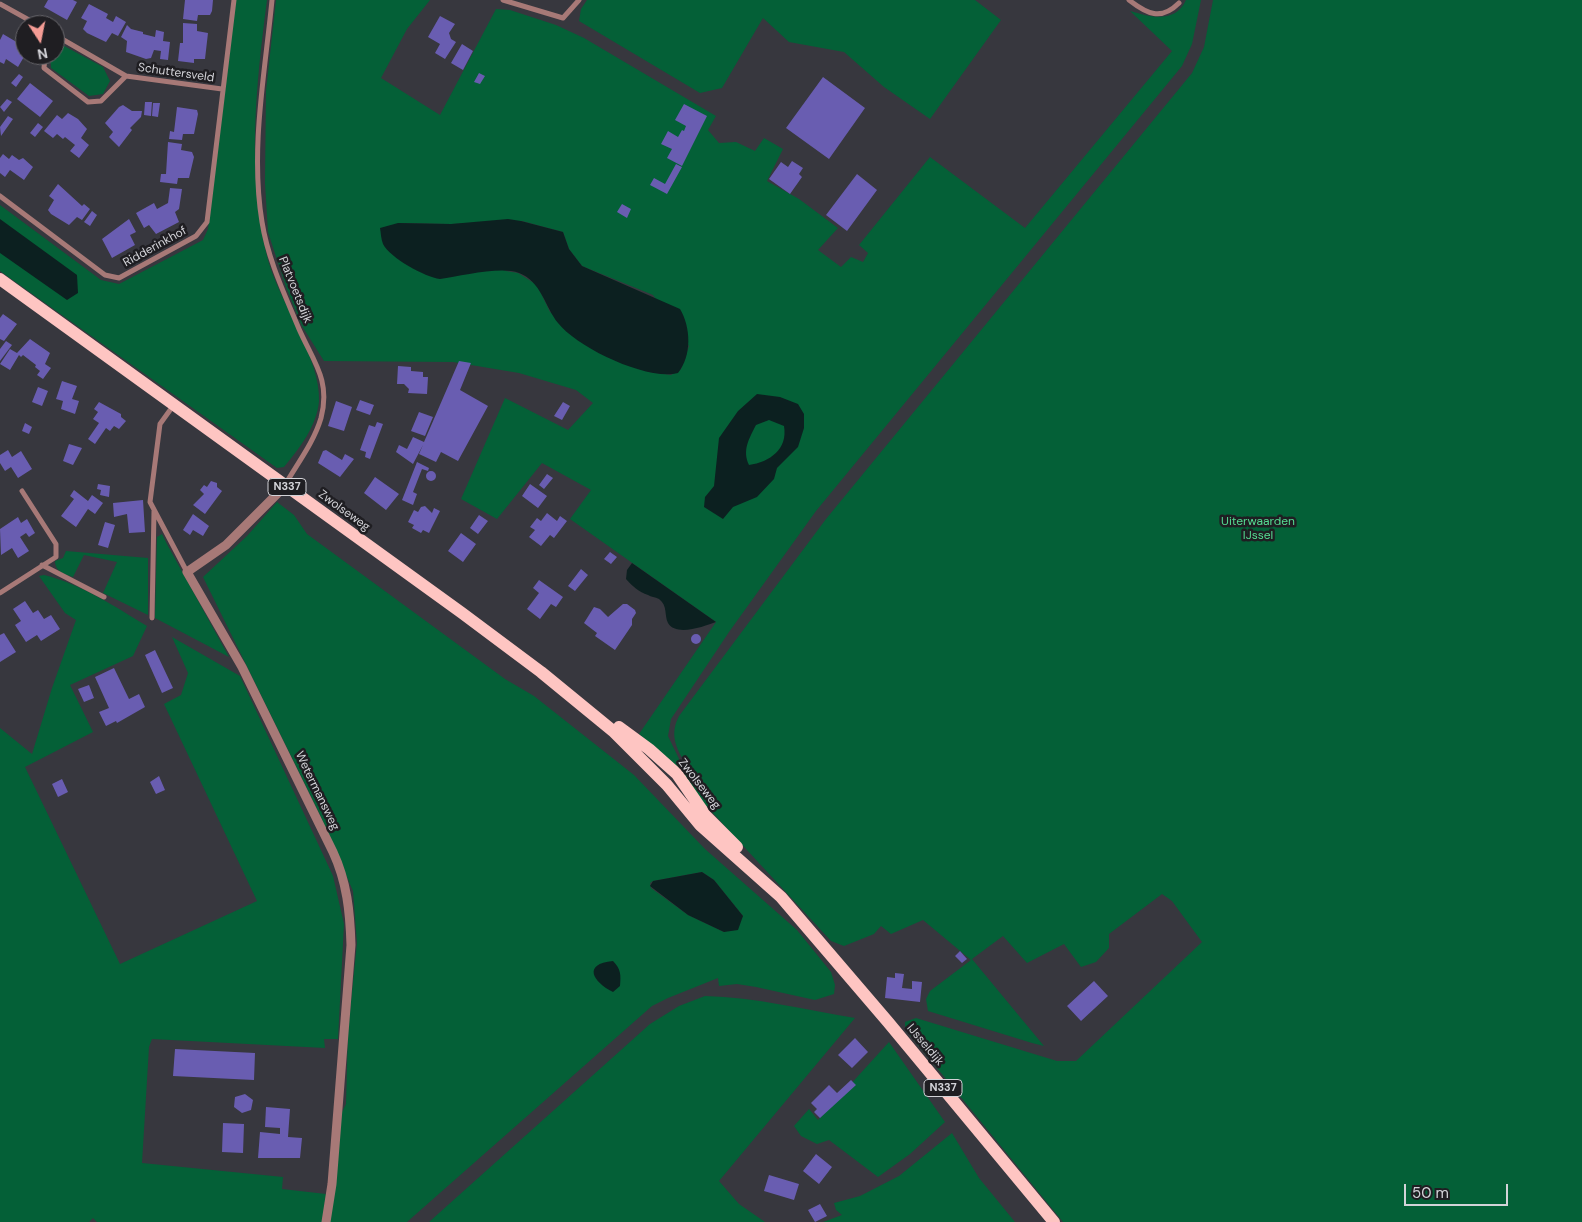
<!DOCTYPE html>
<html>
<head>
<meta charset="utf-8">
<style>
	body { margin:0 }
	#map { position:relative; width:1582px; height:1222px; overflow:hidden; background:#37373e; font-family:"DM Sans",sans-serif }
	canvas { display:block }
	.north { position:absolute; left:15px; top:15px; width:50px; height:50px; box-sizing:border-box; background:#1f1e22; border:1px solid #67666b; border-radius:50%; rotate:169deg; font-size:14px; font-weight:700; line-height:20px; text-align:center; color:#d3d3d8 }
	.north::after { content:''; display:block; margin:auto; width:18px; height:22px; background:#f59c95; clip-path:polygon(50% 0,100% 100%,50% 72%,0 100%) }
	.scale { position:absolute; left:1404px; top:1184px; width:104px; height:22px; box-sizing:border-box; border:2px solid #d3d3d8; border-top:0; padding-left:6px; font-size:15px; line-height:18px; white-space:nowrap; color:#d3d3d8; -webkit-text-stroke:4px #1f1e22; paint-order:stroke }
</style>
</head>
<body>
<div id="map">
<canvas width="1582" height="1222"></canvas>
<div class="north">N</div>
<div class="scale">50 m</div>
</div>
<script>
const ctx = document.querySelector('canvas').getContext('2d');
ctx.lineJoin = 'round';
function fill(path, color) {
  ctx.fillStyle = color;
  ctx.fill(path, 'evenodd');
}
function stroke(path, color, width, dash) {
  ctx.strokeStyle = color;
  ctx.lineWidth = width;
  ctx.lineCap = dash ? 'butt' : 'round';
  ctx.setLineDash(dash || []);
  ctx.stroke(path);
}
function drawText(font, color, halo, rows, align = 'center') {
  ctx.font = font + ' "DM Sans",sans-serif';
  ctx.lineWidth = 5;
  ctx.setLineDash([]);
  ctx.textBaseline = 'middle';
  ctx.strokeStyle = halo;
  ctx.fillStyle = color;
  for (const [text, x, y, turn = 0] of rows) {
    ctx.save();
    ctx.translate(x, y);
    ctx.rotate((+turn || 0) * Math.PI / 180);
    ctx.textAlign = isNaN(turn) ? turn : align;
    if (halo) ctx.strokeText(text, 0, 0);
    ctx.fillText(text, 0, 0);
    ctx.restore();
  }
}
fill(new Path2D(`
	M236 0H267C256 84 246 177 268 260 280 303 321 359 319 401 317 426 299 449 284 467L277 468 0 271V205L101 280 119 284 203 240 208 229Z
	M276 0H430L407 29 381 78 440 115 496 9 510 10 556 25 584 38 716 116 708 130 719 143 736 142 755 151 764 138 783 149 767 181 799 199 838 228 818 250 841 267 851 257 863 262 868 253 859 245 930 157 1025 228 1172 51 1130 11C1150 17 1175 24 1186 0H1201L1192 44 1182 66 816 511 729 632 671 719 668 736 681 763 679 769 639 734 716 622 570 519 591 490 542 463 497 519 461 499 505 398 568 430 593 403 576 390 519 373 453 362 324 361 302 326 286 287 268 232 265 183 266 91ZM522 221 563 232 569 249 582 266 653 295 689 346 681 369 671 375 649 372 550 312 537 285 518 273 506 271 398 223 451 224Z
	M587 0H975L1001 20 930 119 884 87 844 52 789 42 763 18 722 88 700 93 579 21 581 9Z
	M1213 0H1582V1222H1063L905 1029V1022L916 1018 1057 1061H1076L1202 942 1172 901 1162 894 1109 934V948L1096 962 1081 967 1064 944 1027 963 1003 936 972 959 1044 1046 1032 1043 928 1011 926 999 930 991 971 960 923 920 891 934 881 926 874 934 844 946 831 941 698 797 683 774 685 762C675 747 670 733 679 716L826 519 1192 73 1204 47Z
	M55 41 103 67 110 81 103 94 89 96 51 68 50 55H55Z
	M277 502 294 515 307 534 505 679 534 696 634 775 705 849 797 930 831 972 835 985 834 994 815 1000 756 987 737 984 719 986 718 978 668 998 652 1006 407 1222H329L342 1112 346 1104 348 1032 357 943 353 891 320 815 203 577 247 536ZM702 872 714 880 743 916 724 932 688 915 651 888 650 883 653 881Z
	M162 534 168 546 229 657 155 618 157 537Z
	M66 551 148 558V615L103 593 117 562 84 555 73 577C65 574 55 572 55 561L63 558Z
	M44 575C81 584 114 606 147 626L133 656 70 685 93 732 25 767 120 964 257 901 164 704 181 695 188 673 172 637 240 676 333 876 344 924 338 1039H324L325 1048 152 1039 149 1047 142 1163 283 1177 282 1189 326 1194 322 1222H97L93 1218 89 1222H0V728L32 754 52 688 76 620 65 613 39 576Z
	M705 996C756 997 805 1010 855 1018L719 1181 739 1204 765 1222H429L650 1024 679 1006Z
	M889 1042 945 1122 910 1154 878 1177 829 1140 817 1144 801 1136 794 1126 809 1109 818 1120Z
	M952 1133 979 1178 1015 1222H823L842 1215 836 1210 834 1203 860 1196 899 1176Z`), '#046037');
fill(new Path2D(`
	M0 219 77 275 78 293 67 300 0 253Z
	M508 219 521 221 563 232 569 249 582 266 680 309C691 327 692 356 678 373 647 381 578 348 558 323 545 307 541 281 519 273 501 266 461 276 440 279 425 277 390 258 383 244 381 239 381 234 380 228L398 223 451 224Z
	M757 394 780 397 798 404 804 414V428L798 447 777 468 774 479 757 497 733 507 723 519 704 507 705 497 714 486 719 438 738 411ZM769 420 784 426C788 449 770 462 749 465 742 450 749 439 756 425Z
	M632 563 716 622C705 626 676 637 668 623 664 615 668 606 659 599 655 597 651 597 648 595 639 592 632 586 626 579L627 570Z
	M702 872 714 880 743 916 738 930 724 932 688 915 650 886 653 881Z
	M613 961C621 969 621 975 620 986L613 992C593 982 582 964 613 961Z`), '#0c2020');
fill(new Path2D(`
	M48 0H73L77 2 67 20 44 7Z
	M185 0H213L212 11 210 15H198L197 21 183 19Z
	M89 4 108 14 106 18 113 22 116 16 126 22 118 36 112 33 106 42 87 33 83 29 87 21 81 18Z
	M440 16 455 24 449 33 451 39 456 42 445 59 435 53 440 44 428 37Z
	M183 23 197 24V31L208 33 205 59H194V63L178 61 180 43H183Z
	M127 25 131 29 143 32V34L155 37 156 30 164 32 163 41 170 42 168 60 160 59 161 51 154 50 151 58 146 59 126 52 127 41 121 37Z
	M3 34 25 47V55L18 67 6 59 4 64 0 62V40Z
	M462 44 473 51 463 70 451 63Z
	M479 73 485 76 480 84 474 82Z
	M19 74 23 77 16 87 11 83Z
	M823 77 865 108 829 159 786 128Z
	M30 83 53 101 40 117 17 99Z
	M7 99 12 102 4 112 0 107Z
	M145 102H152L151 116 144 115Z
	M153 103H160L158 117 152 116Z
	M684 104 707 116 682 166 667 158 672 149 661 144 668 131 678 137 682 130 684 131 686 126 675 120Z
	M123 105 132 111H142L141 117 130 128 132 130 119 147 109 137 113 132 105 123 119 107Z
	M177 107 197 110 198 114 194 134H183L182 140 169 139 170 131 174 132Z
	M68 113 78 119 87 129 81 138 89 145 79 158 70 151 75 145 65 137 63 139 57 134 53 138 44 131 57 115 62 119Z
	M8 116 13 119 1 136 0 127Z
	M38 123 43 127 35 137 30 133Z
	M168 142 182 144 181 150 192 152 194 157 189 178H178L177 184 160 182 161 174H166Z
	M3 154 9 159 12 155 19 160 23 158 33 167 24 180 10 170 5 177 0 173V158Z
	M792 161 803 168 799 174 802 177 790 194 769 179 781 162 788 167Z
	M676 164 682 167 667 194 650 185 654 178 665 184Z
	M857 174 877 190 847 231 826 215Z
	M58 184 82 206 84 204 90 209 82 220 77 217 69 225 51 214 48 210 54 200 49 196Z
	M170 188 182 189 179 209 175 212 179 222 156 234 149 225 144 228 136 213 154 203 157 209 168 203Z
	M622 204 631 209 627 218 617 212Z
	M92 211 97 215 90 226 84 222Z
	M129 219 136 232 130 235 135 245 112 258 102 239Z
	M3 314 17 324 4 341 0 339V318Z
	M30 339 50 353 45 364 51 368 43 379 37 375 40 371 35 367 36 365 23 355 21 357 19 355 10 370 0 364 10 349 17 353Z
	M6 341 12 345 0 361V349Z
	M459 361 471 363 460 390 488 406 458 461 441 452 436 462 419 454 423 445 413 464 396 452 399 445 407 449 413 437 424 442Z
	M398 366 411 367V371L423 372V377H428L427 394 408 393 409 389 404 384H397Z
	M62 381 77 386 72 399 79 401 75 414 61 409 63 401 56 399Z
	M38 387 48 391 42 406 32 402Z
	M360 400 374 405 370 415 356 410Z
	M336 401 352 407 344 431 328 426Z
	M99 402 121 414V417L126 421 119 429 114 426 110 431 106 428 95 444 88 439 99 423 93 419 98 412 94 409Z
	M563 402 570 406 562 420 554 416Z
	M419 412 433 417 425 436 411 431Z
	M377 422 383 424 370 459 365 457 366 452 360 450 369 425 375 427Z
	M25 423 32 427 29 434 22 431Z
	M69 444 82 448 73 465 63 461Z
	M8 450 12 457 21 451 32 469 18 478 11 467 5 471 0 463V455Z
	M326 450 342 460 345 454 354 459 340 477 318 463 323 451Z
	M417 462 429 468 428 471 422 469 413 492 417 494 413 505 402 500Z
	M426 476a5 5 0 1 1 10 0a5 5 0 1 1-10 0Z
	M547 474 553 478 544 489 539 485Z
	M375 477 399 494 386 510 364 493Z
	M211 481 217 483V487L222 491 205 514 193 505 204 494 200 490 204 485 207 487Z
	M98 484 110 486 109 497 100 495 101 490 97 489Z
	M530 484 547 496 538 508 522 496Z
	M74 490 88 501 92 495 103 503 95 514 88 509 76 527 61 516 74 499 70 496Z
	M143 500 145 532 129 533 127 514 114 517 113 503Z
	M425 506 432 513 434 508 440 511 429 533 423 530 421 533 412 528 414 525 408 522 414 510 418 512 421 507Z
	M547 513 557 521 560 516 567 521 554 538 550 535 541 546 529 537 535 530 530 527 537 518 541 521Z
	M193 514 209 526 203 536 193 530 190 535 183 530Z
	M479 515 488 521 478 534 470 528Z
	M18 517 21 523 27 519 35 533 29 537 26 533 20 537 29 551 18 558 12 548 1 555 0 529Z
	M105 522 115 525 108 548 98 545Z
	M461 533 476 544 463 562 448 551Z
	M610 552 617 557 611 564 604 559Z
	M581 569 588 575 575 591 568 586Z
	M539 580 563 597 556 607 551 604 540 619 527 609 539 593 533 588Z
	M25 601 33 613 38 610 44 619 51 615 60 629 41 641 37 635 26 642 15 625 21 621 13 609Z
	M623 604H627L635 610 636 613 632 619V625L615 650 595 636 597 633 584 623 594 607 600 609 608 617Z
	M4 633 16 652 0 662V635Z
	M691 639a5 5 0 1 1 10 0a5 5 0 1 1-10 0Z
	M155 650 173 688 162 693 145 655Z
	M114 668 129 699 139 694 145 707 117 723 116 721 106 726 99 712 109 708 95 677Z
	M89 685 94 698 84 702 78 689Z
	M159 776 165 790 156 794 150 782Z
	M62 779 68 792 58 797 52 784Z
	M960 951 967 959 962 963 955 956Z
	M895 973 904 974 902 988 912 989V981L922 982 920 1002 885 998 887 977 895 978Z
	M1094 981 1108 996 1081 1021 1067 1006Z
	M855 1038 868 1052 852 1068 838 1055Z
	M175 1049 255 1053 254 1080 173 1076Z
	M851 1080 856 1085 820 1118 814 1112 817 1109 811 1103 829 1085 837 1093Z
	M245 1094 253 1100 251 1110 242 1113 234 1107 235 1097Z
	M266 1107 290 1109 288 1137 302 1138 300 1158H258L260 1132 280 1134V1128L265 1127Z
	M223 1123 244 1124 243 1153 222 1152Z
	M816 1154 832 1167 819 1184 803 1171Z
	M769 1175 799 1184 794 1200 764 1191Z
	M820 1204 827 1216 815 1222 808 1210Z`), '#695db1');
stroke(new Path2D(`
	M272 0C265 73 250 149 262 222 268 260 285 295 299 329 313 361 331 380 321 418 314 442 297 464 285 485
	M503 0 563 18 579 0
	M1129 0C1147 14 1161 21 1179 3
	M0 4 38 25
	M55 35 126 76 222 89
	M45 55 44 68 88 102 101 101 126 76
	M0 196 105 275 119 278 196 236 207 222 234 0
	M173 406 160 424 150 502 187 572
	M42 565 104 597
	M0 593 56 557V544L22 491
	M152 618 154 511`), '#a77977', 5);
stroke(new Path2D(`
	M285 486 226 545 187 572 242 667 333 852C347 882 350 912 351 945L332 1184 326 1222`), '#a77977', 9);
stroke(new Path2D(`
	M0 279 462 613 541 672 613 731 667 785 700 825 781 897 888 1022 1054 1222
	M619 727 649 749 677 774 706 816 737 847`), '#fec5c2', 12);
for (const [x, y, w] of [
	[287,487,38],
	[943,1088,38]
]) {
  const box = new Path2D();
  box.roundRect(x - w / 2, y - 8.5, w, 17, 4);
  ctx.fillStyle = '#1f1e22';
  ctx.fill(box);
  stroke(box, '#d3d3d8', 1);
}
drawText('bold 11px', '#d3d3d8', null, [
	["N337",287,487],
	["N337",943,1088]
]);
drawText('12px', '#d3d3d8', '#1f1e22', [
	["Schuttersveld",176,73,8],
	["Ridderinkhof",155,247,-29],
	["Platvoetsdijk",295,290,68],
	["Zwolseweg",344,511,36],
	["Zwolseweg",699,784,52],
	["Wetermansweg",317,791,64],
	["IJsseldijk",925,1045,50]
]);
drawText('12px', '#55dc92', '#1f1e22', [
	["Uiterwaarden",1258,522],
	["IJssel",1258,536]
]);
</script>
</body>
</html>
